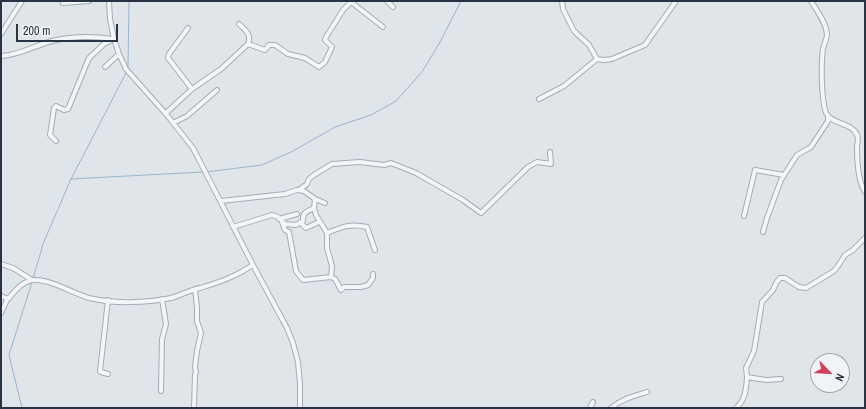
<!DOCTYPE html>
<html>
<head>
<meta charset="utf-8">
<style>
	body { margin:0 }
	#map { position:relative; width:866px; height:409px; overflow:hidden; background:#e0e5ea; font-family:"Archivo Narrow",sans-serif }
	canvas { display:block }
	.frame { position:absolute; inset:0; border:2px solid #283343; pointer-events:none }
	.north { position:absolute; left:810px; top:353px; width:40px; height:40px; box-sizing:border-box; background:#f0f4f7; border:1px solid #a0a7af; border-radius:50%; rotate:115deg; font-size:11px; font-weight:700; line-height:16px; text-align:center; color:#283343 }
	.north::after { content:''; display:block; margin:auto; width:14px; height:18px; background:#d63f5b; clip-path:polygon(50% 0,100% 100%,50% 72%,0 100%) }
	.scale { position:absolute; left:16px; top:24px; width:102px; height:18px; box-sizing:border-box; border:2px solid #283343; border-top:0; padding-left:5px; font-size:12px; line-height:14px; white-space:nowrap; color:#283343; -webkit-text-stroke:3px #f0f4f7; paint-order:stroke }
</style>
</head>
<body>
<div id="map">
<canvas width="866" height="409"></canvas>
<div class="frame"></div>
<div class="north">N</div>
<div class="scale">200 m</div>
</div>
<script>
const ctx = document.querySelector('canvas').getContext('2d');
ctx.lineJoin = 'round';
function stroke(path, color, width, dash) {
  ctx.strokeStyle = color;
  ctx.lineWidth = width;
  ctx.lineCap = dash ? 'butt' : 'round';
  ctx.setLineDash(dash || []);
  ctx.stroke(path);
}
stroke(new Path2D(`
	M128 67 129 1
	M206 172 262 165 293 151 335 127 371 115 396 101 422 72 440 42 461 1
	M71 179 203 172
	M33 279 43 244 71 179 126 73
	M22 408 9 355 32 282`), '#99b4cc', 1);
const minor = new Path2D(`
	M109 1 110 19 114 39 119 54 126 69 166 114 193 148 253 265 287 328 293 343 298 362 300 384V408
	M387 1 393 7
	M562 1 563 9 574 31 589 45 597 59
	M811 1C817 11 826 22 827 34 827 39 824 44 823 49 821 64 821 98 826 113 831 124 853 123 857 135 859 139 857 144 857 147 857 161 858 181 865 192
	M351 2 383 27
	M63 3 89 1
	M188 28 169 54 168 58 192 89
	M1 34 22 1
	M248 44 265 50 269 45H275L288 54 305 58 319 67 325 62 332 47 325 40 326 37 343 10 352 1
	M1 56C21 55 33 46 52 41 73 36 92 36 113 39
	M105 67 119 54
	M539 99 564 86 597 59 604 60 612 59 645 45 676 1
	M166 113 192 89 221 69 248 44C252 34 245 30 239 24
	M173 123 187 116 217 90
	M56 141 50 135 54 108 56 106 64 110 68 109 89 58 104 44 114 39
	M299 190 307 184 309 179 314 175 332 164 360 162 384 165 391 163 416 173 463 200 481 213 528 167 537 162 551 164 550 152
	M315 199 314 208 316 215 327 233V248L332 266 331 277
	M221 201 285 194 297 190 304 191 315 199 325 203
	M744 216 755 170 784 175
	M279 219 297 214
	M282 222 285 230 289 232 296 271 303 280 331 277 335 279 341 290 344 287H361L368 285 373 278V274
	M301 223 306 228 319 222
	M233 227 272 215 278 217 285 224 296 225 303 221C302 213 307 211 314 208
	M763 232 767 218 781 180 797 155 811 147 828 121V117
	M327 233C342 227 351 223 367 227L375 250
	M1 264 13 268 32 280
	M1 296 8 299C15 291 22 281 34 280 50 279 72 293 89 298 114 304 146 303 171 298 181 295 190 290 200 288 220 282 235 277 253 265
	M1 313 7 300
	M108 374 101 372 100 371 108 300
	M747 377 746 368 754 351 762 302 773 290 776 283 780 278H785L799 287 806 288 834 271 838 266 845 255 853 250 865 238
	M161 391 162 339 166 324 162 299
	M194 408 195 375 196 372 195 367 197 351 201 333 197 321V308L195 289
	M590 408 593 402
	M611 408C622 399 634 396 647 392
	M736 408C746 399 746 389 747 377L766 380 781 379`);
stroke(minor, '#a5acb5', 6);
stroke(minor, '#f4f5f8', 4);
</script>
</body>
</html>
